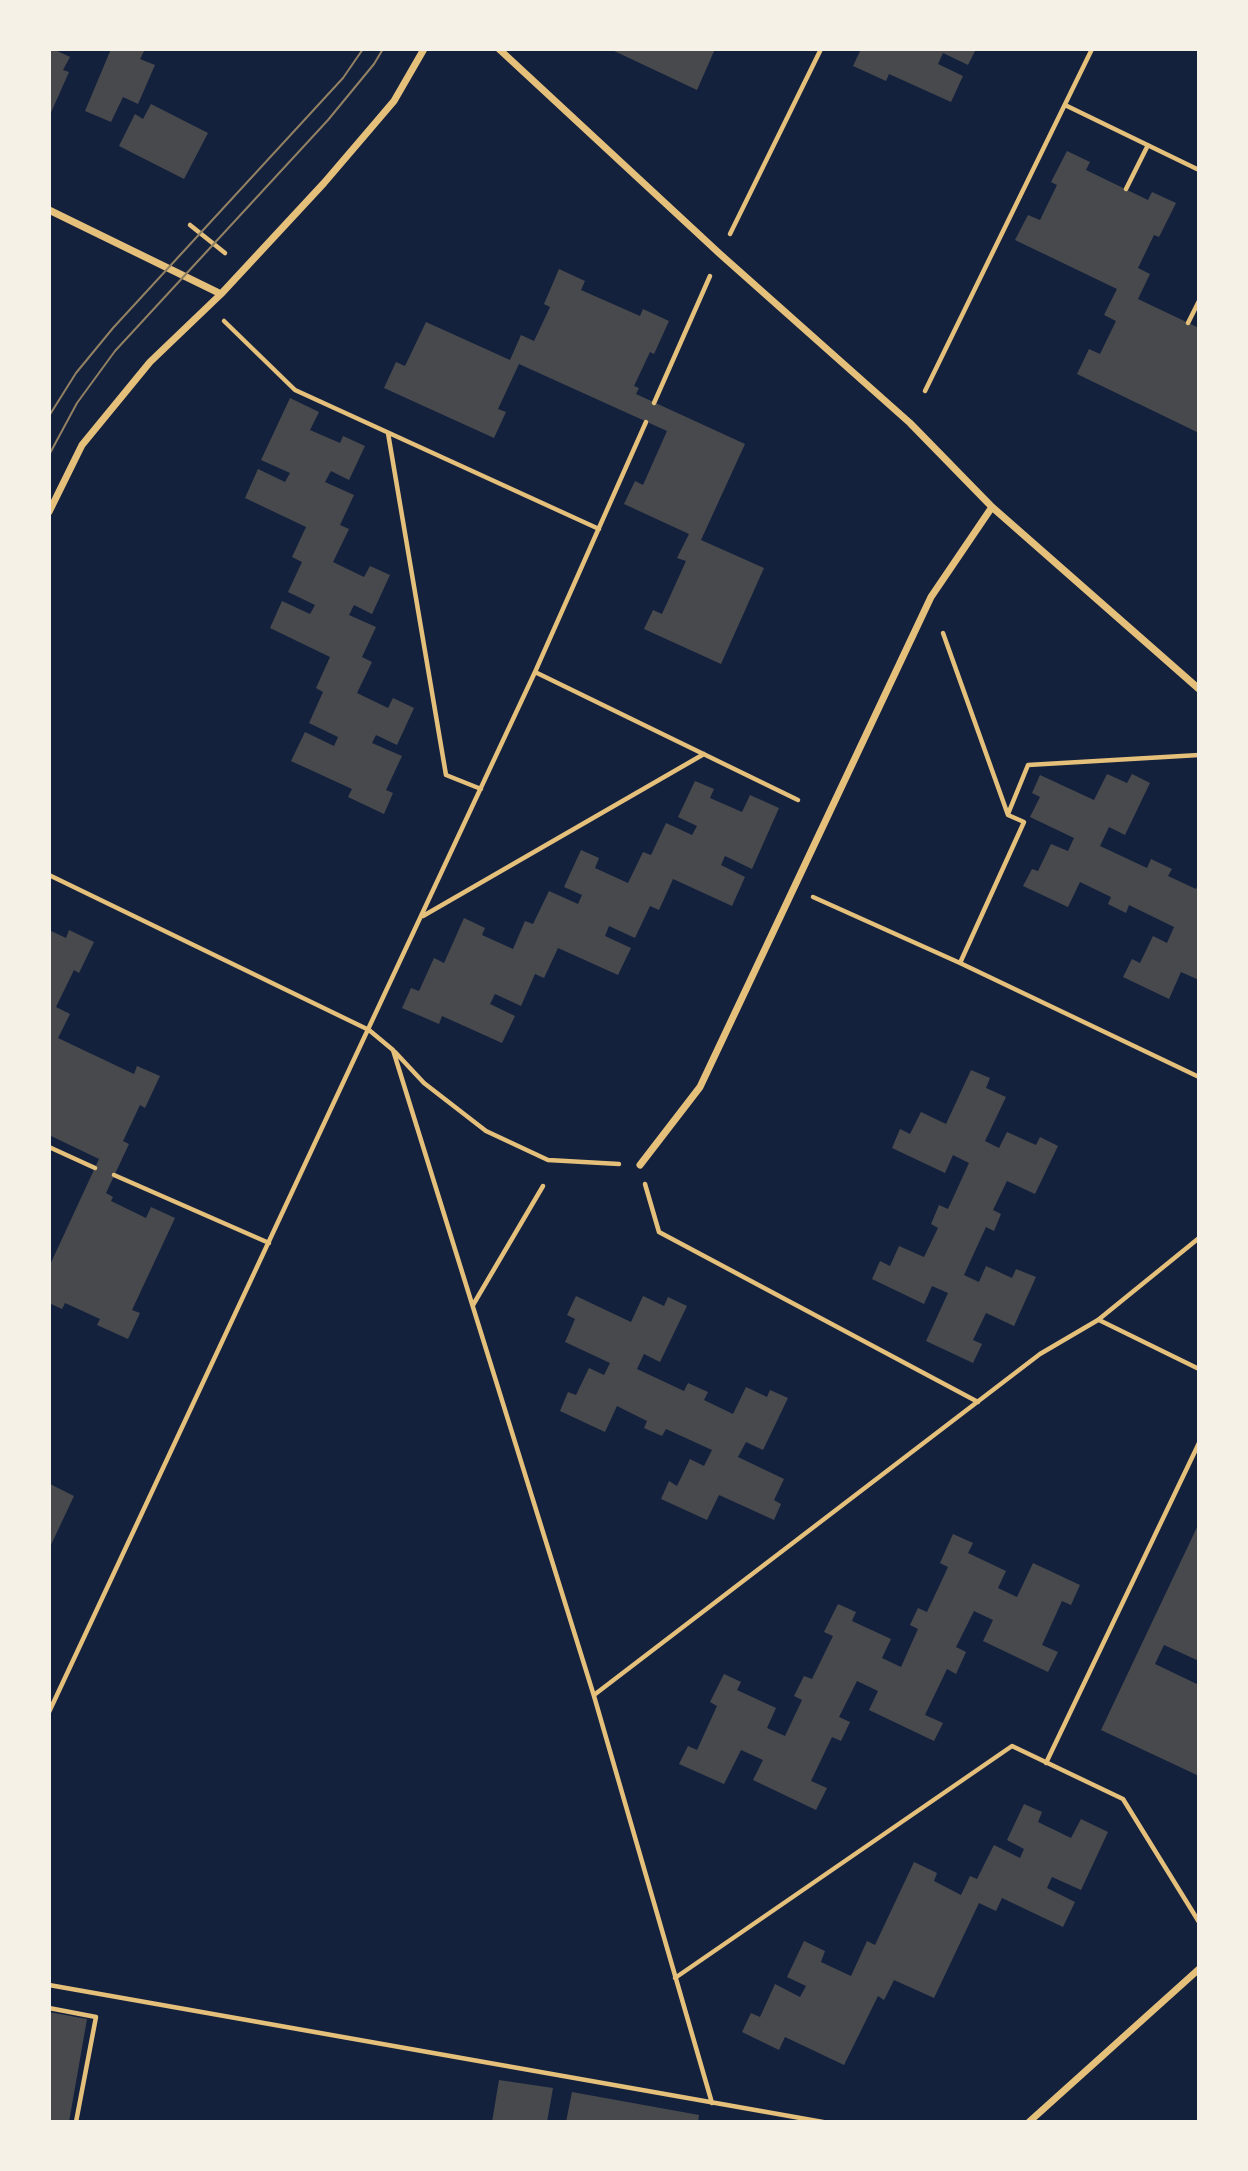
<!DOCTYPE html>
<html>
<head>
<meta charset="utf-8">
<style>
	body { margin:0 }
	#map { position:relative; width:1248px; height:2171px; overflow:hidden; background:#14213d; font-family:Jost,sans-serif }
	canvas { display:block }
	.frame { position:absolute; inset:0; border:51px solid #f6f1e7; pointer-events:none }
</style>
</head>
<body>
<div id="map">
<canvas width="1248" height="2171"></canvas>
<div class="frame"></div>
</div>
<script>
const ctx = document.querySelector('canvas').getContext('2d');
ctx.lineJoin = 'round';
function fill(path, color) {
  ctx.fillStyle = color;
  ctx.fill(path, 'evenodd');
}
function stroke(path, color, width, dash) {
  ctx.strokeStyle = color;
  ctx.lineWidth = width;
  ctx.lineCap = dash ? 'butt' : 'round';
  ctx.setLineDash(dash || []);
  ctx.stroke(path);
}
fill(new Path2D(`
	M49 49H53L70 57 63 70 69 72 49 117Z
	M111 49H145L140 59 155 65 138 104 123 97 111 122 85 111Z
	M610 49H715L697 90Z
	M861 49 870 51 871 49H976L968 65 943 53 938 64 963 76 951 102 889 74 886 81 853 66Z
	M151 104 208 133 184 179 119 146 135 114 143 119Z
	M1067 151 1090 162 1086 170 1148 200 1152 192 1176 203 1159 237 1154 235 1138 268 1150 274 1138 299 1199 328V433L1077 374 1089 349 1100 354 1116 321 1104 315 1117 289 1015 240 1028 215 1040 220 1057 185 1051 182Z
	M559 269 585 281 581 290 640 316 643 309 669 321 654 354 650 352 634 386 639 388 636 394 745 444 701 540 764 568 721 664 644 629 653 610 662 614 686 561 677 558 689 534 624 504 635 481 643 485 667 431 519 364 498 409 506 412 494 438 384 388 396 362 405 366 426 322 510 360 521 335 534 341 550 307 544 304Z
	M290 398 319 412 310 430 340 443 343 436 365 446 349 480 331 471 325 482 354 495 340 525 349 529 333 562 364 577 370 566 390 575 372 614 354 605 349 615 376 627 362 657 372 662 357 693 388 708 393 698 414 708 397 745 376 735 372 743 402 756 386 790 393 793 384 814 348 797 352 789 291 761 305 732 334 746 338 737 309 723 323 692 316 688 330 657 270 628 282 601 310 614 315 605 288 592 302 562 292 557 306 527 245 498 258 469 285 482 290 473 261 460Z
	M1107 774 1127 783 1132 774 1150 783 1125 835 1109 827 1100 846 1147 868 1151 859 1172 869 1168 876 1196 889 1199 882V980L1181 972 1169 999 1123 977 1132 959 1140 963 1153 936 1167 943 1174 927 1129 905 1126 913 1108 904 1111 897 1080 882 1068 907 1023 886 1032 869 1038 871 1051 844 1068 851 1074 838 1030 817 1040 797 1032 793 1040 775 1094 800Z
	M695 781 714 789 710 798 742 812 750 795 779 808 752 869 725 856 721 865 745 877 732 906 673 879 659 910 650 906 635 938 609 926 605 936 631 948 618 975 558 948 544 978 535 974 521 1006 495 994 490 1004 515 1016 502 1043 442 1016 439 1024 402 1008 411 988 419 991 434 958 444 963 464 918 485 928 482 935 513 949 525 921 533 924 549 891 578 904 582 895 564 887 581 850 599 858 595 868 628 883 643 852 651 855 666 823 692 835 697 826 678 817Z
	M49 930 66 938 69 930 94 942 79 973 74 970 56 1007 70 1014 58 1038 134 1074 137 1066 160 1076 145 1108 140 1105 123 1141 129 1144 106 1193 113 1197 111 1201 146 1218 151 1207 175 1218 132 1310 140 1313 128 1339 97 1325 100 1319 65 1303 62 1309 49 1303V1267L99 1159 49 1135Z
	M971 1070 990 1078 986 1088 1006 1097 985 1141 999 1148 1007 1132 1036 1145 1040 1137 1058 1146 1035 1194 1007 1181 993 1210 1001 1214 994 1231 986 1227 964 1275 979 1282 986 1266 1012 1278 1016 1269 1036 1277 1014 1326 986 1313 973 1340 982 1344 973 1363 926 1341 948 1293 932 1286 924 1304 872 1279 880 1261 890 1266 899 1246 924 1257 938 1228 931 1224 939 1205 948 1209 969 1163 953 1155 945 1173 892 1148 900 1129 910 1134 921 1112 946 1124Z
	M576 1296 631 1322 643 1296 664 1306 668 1297 687 1306 660 1362 644 1354 637 1369 684 1391 688 1383 708 1392 704 1400 733 1414 746 1387 767 1397 770 1390 788 1398 763 1450 746 1442 738 1457 784 1479 774 1500 781 1504 774 1520 719 1495 707 1520 661 1499 669 1481 677 1486 690 1459 704 1466 712 1450 666 1429 662 1436 644 1428 647 1421 617 1406 605 1432 560 1411 568 1392 576 1395 589 1368 604 1375 610 1363 565 1342 575 1319 567 1315Z
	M50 1484 74 1496 49 1549V1488Z
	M1199 1523V1661L1164 1645 1155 1664 1199 1685V1776L1101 1730Z
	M953 1534 973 1543 968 1553 1006 1571 998 1588 1017 1597 1033 1563 1080 1585 1071 1605 1062 1601 1042 1645 1058 1652 1048 1672 983 1641 993 1620 974 1611 956 1647 966 1652 956 1674 947 1669 925 1715 943 1723 934 1741 869 1710 878 1691 857 1681 839 1717 850 1722 841 1741 832 1737 811 1781 827 1788 816 1810 753 1780 763 1760 741 1750 724 1784 679 1764 688 1746 697 1750 717 1706 710 1702 724 1674 741 1682 737 1690 776 1708 767 1728 785 1736 802 1700 794 1696 804 1676 812 1679 833 1636 824 1632 838 1604 856 1612 852 1621 891 1639 882 1658 901 1667 918 1629 910 1625 918 1608 927 1612 948 1567 940 1563Z
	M1024 1804 1042 1812 1038 1822 1071 1838 1081 1819 1108 1832 1081 1890 1052 1877 1047 1888 1075 1902 1063 1927 1002 1898 996 1911 979 1903 934 1998 894 1980 884 2000 878 1996 844 2065 785 2037 779 2050 742 2032 751 2013 760 2017 775 1984 800 1997 806 1986 787 1977 804 1941 825 1951 821 1962 851 1976 867 1941 875 1945 914 1862 937 1873 934 1881 961 1895 970 1876 977 1879 994 1845 1020 1858 1024 1849 1007 1840Z
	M49 2012 87 2019 69 2122H49Z
	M499 2080 553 2088 547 2122H492Z
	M572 2092 699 2115 698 2122H566Z`), '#48494c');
stroke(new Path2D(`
	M1065 105 1199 170
	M1126 189 1148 145
	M190 225 225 253
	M730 234 821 49
	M224 321 295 390 599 529
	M1188 323 1199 301
	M925 391 1092 49
	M654 403 710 276
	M388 433 446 775 481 789
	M943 633 1008 815 1024 822 960 963
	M535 672 798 800
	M1008 814 1028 765 1199 755
	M49 875 369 1030 393 1050 594 1696 712 2103
	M813 897 960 963 1199 1077
	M423 916 704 754
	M395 1052 424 1083 486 1131 548 1160 619 1164
	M49 1147 95 1168
	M114 1175 269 1243
	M645 1184 659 1232 978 1402
	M473 1305 543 1186
	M1099 1320 1199 1369
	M594 1695 1040 1354 1098 1320 1199 1238
	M49 1712 535 672 646 422
	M1046 1763 1199 1443
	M675 1978 1012 1746 1123 1799 1199 1922
	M49 1985 823 2122
	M49 2008 96 2017 76 2122`), '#e5c07b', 4.5);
stroke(new Path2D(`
	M499 49 720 254 910 423 992 507 1199 689
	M49 210 221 294
	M49 512 82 445 150 362 221 294 324 183 371 128 394 101 424 49
	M640 1165 700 1087 931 597 992 507
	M1029 2122 1199 1969`), '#e5c07b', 7);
stroke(new Path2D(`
	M49 416 76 373 113 328 343 78 363 49
	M49 455 77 403 115 351 328 120 374 64 383 49`), '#918062', 2);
</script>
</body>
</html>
